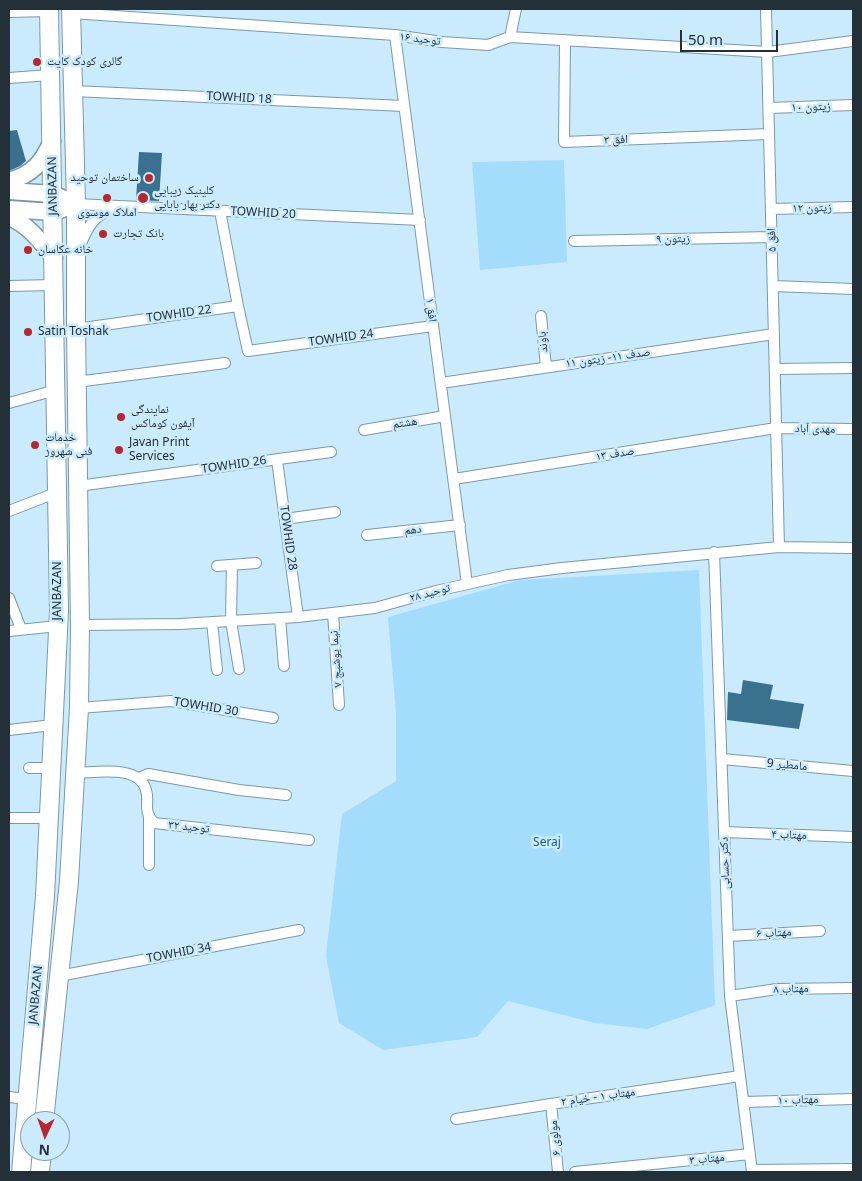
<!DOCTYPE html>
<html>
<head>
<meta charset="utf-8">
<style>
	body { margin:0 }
	#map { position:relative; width:862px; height:1181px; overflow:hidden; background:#caebfe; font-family:"Noto Sans",sans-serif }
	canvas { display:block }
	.frame { position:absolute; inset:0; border:10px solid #243038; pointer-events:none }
	.north { position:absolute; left:20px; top:1111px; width:50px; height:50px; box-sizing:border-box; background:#caebfe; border:1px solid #88a0af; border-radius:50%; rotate:183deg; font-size:14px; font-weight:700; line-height:20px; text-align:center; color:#243038 }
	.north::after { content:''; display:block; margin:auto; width:18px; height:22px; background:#b8272f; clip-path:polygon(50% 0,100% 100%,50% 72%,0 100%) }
	.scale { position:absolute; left:680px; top:30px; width:98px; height:22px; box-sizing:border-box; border:2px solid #243038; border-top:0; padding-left:6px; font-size:15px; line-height:18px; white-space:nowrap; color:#243038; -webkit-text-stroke:4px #caebfe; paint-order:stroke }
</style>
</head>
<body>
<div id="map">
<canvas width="862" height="1181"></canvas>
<div class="frame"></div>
<div class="north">N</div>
<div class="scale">50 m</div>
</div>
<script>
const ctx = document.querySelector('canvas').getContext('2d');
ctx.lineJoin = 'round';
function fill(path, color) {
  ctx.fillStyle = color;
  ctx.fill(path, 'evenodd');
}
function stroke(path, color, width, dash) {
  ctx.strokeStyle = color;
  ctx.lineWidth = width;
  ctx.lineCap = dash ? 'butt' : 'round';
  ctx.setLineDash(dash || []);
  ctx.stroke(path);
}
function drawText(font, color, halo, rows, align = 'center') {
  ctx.font = font + ' "Noto Sans","Noto Naskh Arabic",sans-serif';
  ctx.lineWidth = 5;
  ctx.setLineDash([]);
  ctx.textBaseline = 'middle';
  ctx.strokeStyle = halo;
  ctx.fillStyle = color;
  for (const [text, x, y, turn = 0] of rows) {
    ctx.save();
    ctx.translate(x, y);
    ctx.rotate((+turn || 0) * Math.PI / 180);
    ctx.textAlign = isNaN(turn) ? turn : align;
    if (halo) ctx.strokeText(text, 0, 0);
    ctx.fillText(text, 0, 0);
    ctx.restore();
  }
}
fill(new Path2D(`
	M564 160 567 262 480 270 472 162Z
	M699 570 715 1005 647 1029 595 1023 508 1001 477 1037 383 1050 339 1023 326 956 342 814 396 781V714L388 617 520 580Z`), '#a4dcfc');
fill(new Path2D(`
	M17 130 26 161 20 166 9 171V131Z
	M139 152 162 153 159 201 136 200Z
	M743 680 773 685 770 699 804 704 799 729 727 720 728 692 741 694Z`), '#39718f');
const minor = new Path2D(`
	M766 9 779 547
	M9 12 49 11
	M71 13 395 35 442 42 488 45 510 37 768 52 853 41
	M395 35 467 584
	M510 37 516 9
	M565 40 564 142 769 134
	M9 78 50 75
	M73 91 404 106
	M769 108 853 105
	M76 204 420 220
	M771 209 853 207
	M220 211 238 306
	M574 241 772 237
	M80 246C88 226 94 214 117 208
	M9 286 54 285
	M773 286 853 289
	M541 316 546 367
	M76 329 238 306 248 351 433 326
	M775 369 853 368
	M76 382 225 363
	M441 383 774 334
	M9 403 56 390
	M364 430 445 416
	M277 460 298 617
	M454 479 776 428 853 429
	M78 486 331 452
	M9 511 58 492
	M285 519 335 512
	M367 535 460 525
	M714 552 730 996 752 1172
	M232 565 231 621 239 669
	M217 566 256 563
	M9 598 21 629
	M333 613 339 705
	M280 618 284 666
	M212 622 217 670
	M80 625 180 624 298 617 375 608 436 591 508 575 562 568 779 547 853 548
	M9 631 58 626
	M79 708 171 701 273 718
	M9 730 53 725
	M722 759 853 771
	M29 768H51
	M75 773C95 773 139 764 146 790 150 803 142 810 154 823L309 840
	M139 778 148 774 239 790 286 795
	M149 817V865
	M9 818H48
	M724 832 853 837
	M728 936 820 931
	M59 976 299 930
	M730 996 777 989 853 988
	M9 1097 27 1099
	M744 1102 853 1099
	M551 1104 558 1172
	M456 1119 551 1104 740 1076
	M752 1170 853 1169
	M575 1172 750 1154`);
const primary = new Path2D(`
	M9 181C33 174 42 163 52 141
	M9 191 53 194 76 204
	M9 209 53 212 63 209
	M9 217C29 225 41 242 54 258`);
const trunk = new Path2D(`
	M44 1121 69 881 79 708 80 625 76 329V204L71 9
	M21 1172 45 896 59 611 49 9
	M40 1172 42 1151`);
stroke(minor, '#7a99ab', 12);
stroke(primary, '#7a99ab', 19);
stroke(trunk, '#7a99ab', 20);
stroke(minor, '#fff', 10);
stroke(primary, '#fff', 16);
stroke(trunk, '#fff', 18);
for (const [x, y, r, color] of [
	[37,62,5,"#b8272f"],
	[149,178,5,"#b8272f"],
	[107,198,5,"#b8272f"],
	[143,198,6,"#b8272f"],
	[103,234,5,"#b8272f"],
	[28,250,5,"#b8272f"],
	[28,332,5,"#b8272f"],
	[121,417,5,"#b8272f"],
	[35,445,5,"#b8272f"],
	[119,450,5,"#b8272f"]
]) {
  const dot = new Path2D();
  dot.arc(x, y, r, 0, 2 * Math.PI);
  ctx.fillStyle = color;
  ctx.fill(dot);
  stroke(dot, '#caebfe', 2);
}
drawText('12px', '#243038', '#caebfe', [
	["توحید ۱۶",420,39,7],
	["TOWHID 18",239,98,3],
	["زیتون ۱۰",811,107,-2],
	["افق ۳",616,140,-2],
	["JANBAZAN",53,186,-91],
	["زیتون ۱۲",812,208,-1],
	["TOWHID 20",263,213,3],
	["زیتون ۹",673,239,-1],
	["افق ۵",772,240,-91],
	["افق ۱",431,310,83],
	["TOWHID 22",179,314,-8],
	["TOWHID 24",341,338,-8],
	["باوند",543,342,-96],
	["صدف ۱۱- زیتون ۱۱",608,358,-8],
	["هشتم",405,423,-9],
	["مهدی آباد",815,429,1],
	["صدف ۱۳",615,454,-9],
	["TOWHID 26",234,465,-8],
	["دهم",413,530,-6],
	["TOWHID 28",288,538,82],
	["JANBAZAN",58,591,-90],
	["توحید ۲۸",430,593,-15],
	["نیما یوشیج ۷",336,659,-94],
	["TOWHID 30",206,707,9],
	["مامطیر 9",787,765,5],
	["توحید ۳۲",189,827,6],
	["مهتاب ۴",789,835,2],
	["دکتر حسابی",725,863,-92],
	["مهتاب ۶",774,933,-3],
	["TOWHID 34",179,953,-11],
	["مهتاب ۸",791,989,-2],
	["JANBAZAN",36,995,-85],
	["مهتاب ۱ - خیام ۲",598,1097,-8],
	["مهتاب ۱۰",798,1100,-2],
	["مولوی ۶",555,1138,-96],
	["مهتاب ۳",707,1159,-6]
]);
drawText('12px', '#243038', '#caebfe', [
	["گالری کودک کایت",47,62],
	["ساختمان توحید",139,178,"right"],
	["کلینیک زیبایی",154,191],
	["دکتر بهار بابایی",154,205],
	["املاک موسوی",107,213,"center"],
	["بانک تجارت",113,234],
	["خانه عکاسان",38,250],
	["Satin Toshak",38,332],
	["نمایندگی",131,410],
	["آیفون کوماکس",131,424],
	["خدمات",45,438],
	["فنی شهروز",45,452],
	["Javan Print",129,443],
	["Services",129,457]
], 'left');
drawText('12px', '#185e7e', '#caebfe', [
	["Seraj",547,843]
]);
</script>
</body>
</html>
